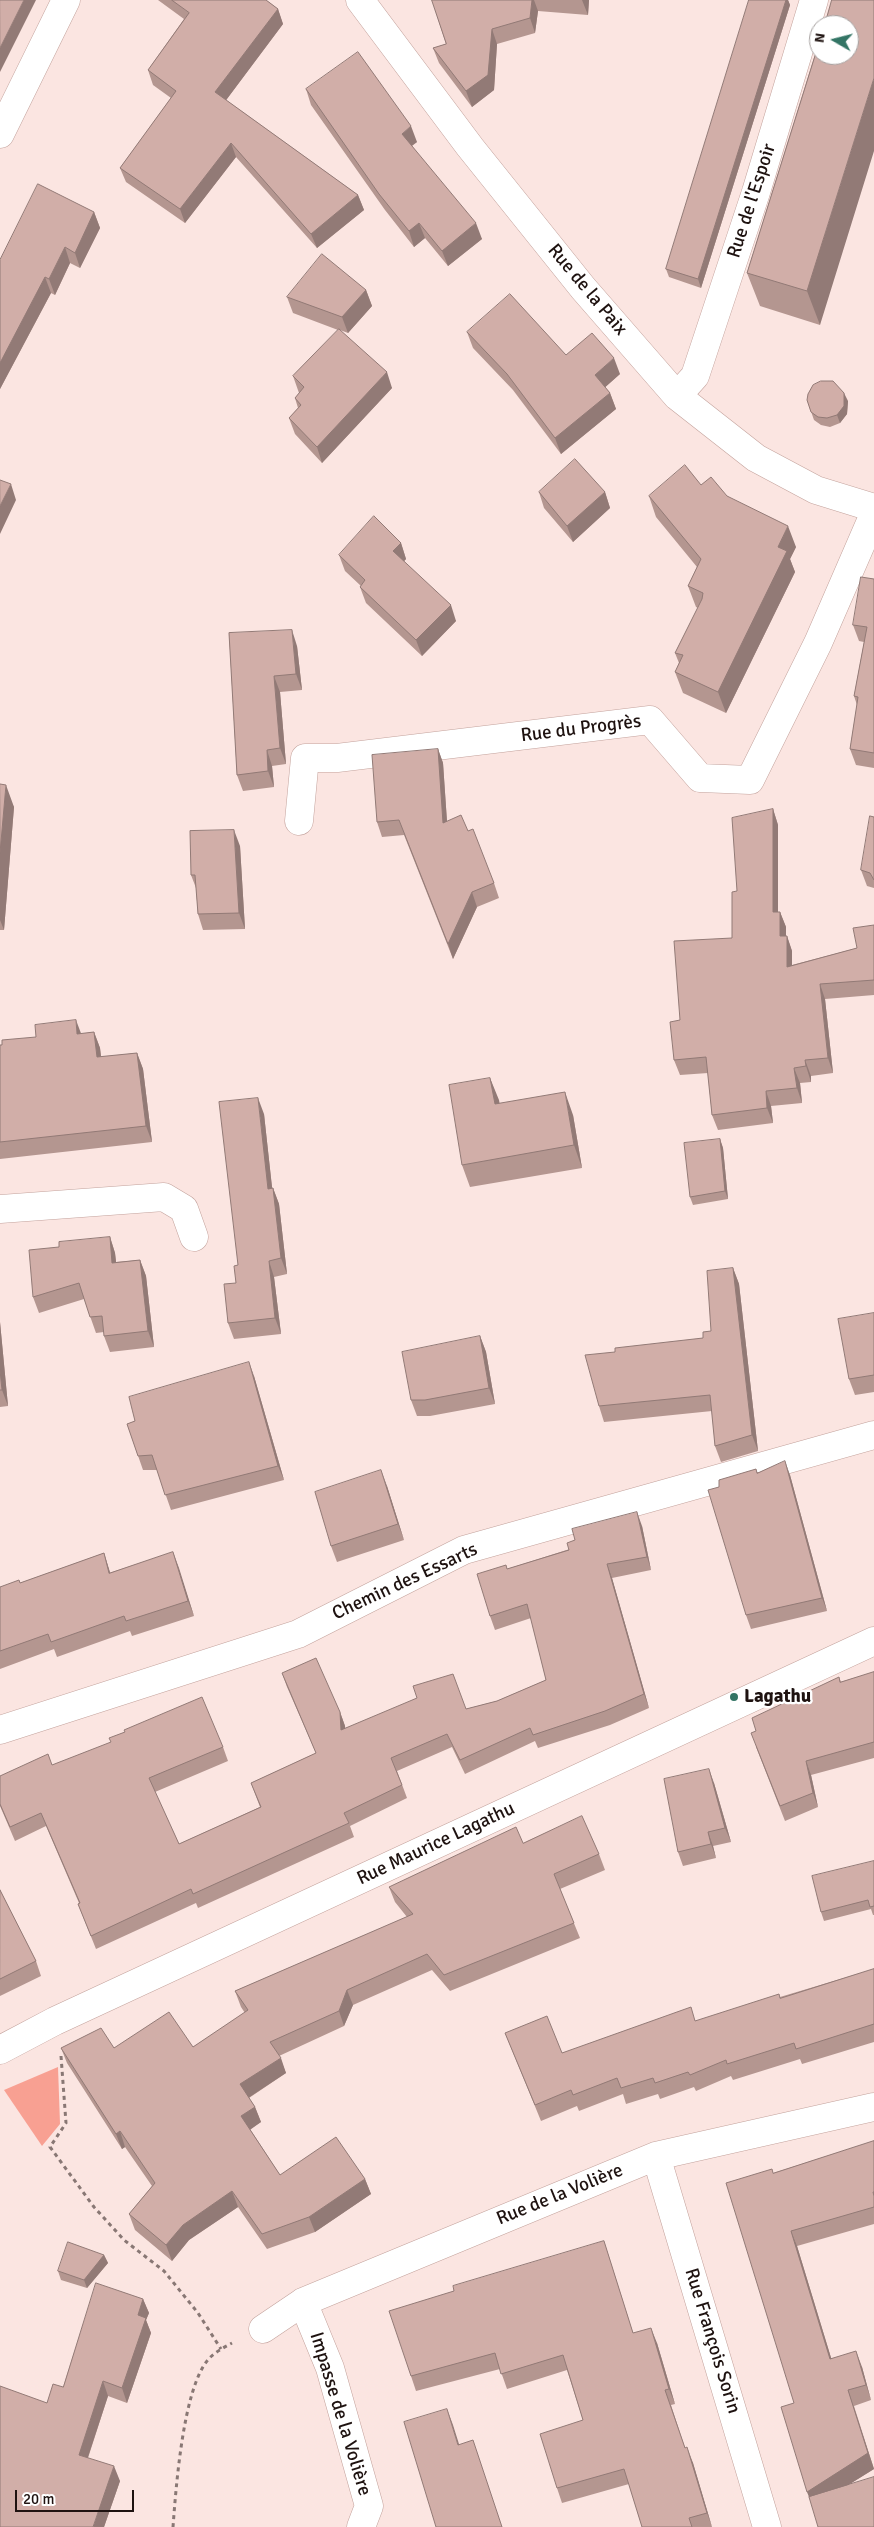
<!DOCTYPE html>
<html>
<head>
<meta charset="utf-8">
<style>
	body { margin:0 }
	#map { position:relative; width:874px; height:2527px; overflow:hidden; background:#fbe5e1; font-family:Signika,sans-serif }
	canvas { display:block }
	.north { position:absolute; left:809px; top:15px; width:50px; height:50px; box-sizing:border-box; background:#fff; border:1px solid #a5a09f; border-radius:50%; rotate:278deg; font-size:14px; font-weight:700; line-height:20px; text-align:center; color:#1e1210 }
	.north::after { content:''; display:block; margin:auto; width:18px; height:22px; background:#337565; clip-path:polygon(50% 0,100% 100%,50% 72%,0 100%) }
	.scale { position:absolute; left:15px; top:2490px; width:119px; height:22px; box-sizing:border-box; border:2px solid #1e1210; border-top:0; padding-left:6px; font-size:15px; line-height:18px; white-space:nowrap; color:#1e1210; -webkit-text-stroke:4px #fff; paint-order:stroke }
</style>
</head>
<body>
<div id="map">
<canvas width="874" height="2527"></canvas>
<div class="north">N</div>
<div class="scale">20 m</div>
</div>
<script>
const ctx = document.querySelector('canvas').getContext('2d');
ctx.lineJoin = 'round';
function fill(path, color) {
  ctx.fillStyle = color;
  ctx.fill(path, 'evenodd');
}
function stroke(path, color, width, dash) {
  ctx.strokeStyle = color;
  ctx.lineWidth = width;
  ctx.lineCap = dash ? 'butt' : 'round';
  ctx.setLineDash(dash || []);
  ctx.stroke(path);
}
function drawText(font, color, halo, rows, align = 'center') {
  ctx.font = font + ' Signika,sans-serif';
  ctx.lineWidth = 4.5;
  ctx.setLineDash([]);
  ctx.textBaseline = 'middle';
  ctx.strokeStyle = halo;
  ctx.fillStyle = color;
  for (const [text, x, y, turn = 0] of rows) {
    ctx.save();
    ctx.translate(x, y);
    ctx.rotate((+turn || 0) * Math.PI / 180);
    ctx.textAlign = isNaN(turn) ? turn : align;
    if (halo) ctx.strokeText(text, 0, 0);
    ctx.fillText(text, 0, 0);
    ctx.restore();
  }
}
fill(new Path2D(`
	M58 2067 60 2124 42 2146 4 2090Z`), '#f8a092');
const minor = new Path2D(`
	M360 0 470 147 583 288 677 396 756 458 816 490 874 508
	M0 134 66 0
	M677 396 695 376 756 192 814 0
	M299 821 305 758H337L650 720 700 778 750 780 818 643 874 514
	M0 1209 164 1197 184 1209 194 1237
	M0 1730 298 1634 464 1550 874 1435
	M0 2050 55 2021 874 1641
	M656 2156 767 2527
	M303 2302 330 2368 369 2506 361 2527
	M263 2329 303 2302 656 2156 874 2107`);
stroke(minor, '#c3a29c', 29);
stroke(new Path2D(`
	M61 2056 66 2123 50 2147 94 2207 124 2240 164 2271 198 2313 221 2349
	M173 2527C176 2487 183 2391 207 2361 213 2353 223 2348 232 2343`), '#887774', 3, [4, 4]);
stroke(minor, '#fff', 28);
fill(new Path2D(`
	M158 0H266L278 9 283 24 226 100 358 195 364 210 317 248 236 157 185 223 126 182 120 168 171 98 153 85 148 70 184 19Z
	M432 0H589L588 15 538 11 535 33 497 44 494 90 472 107 439 63 433 48 446 44Z
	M749 0H788L790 5 701 288 669 277 666 269Z
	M832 0 820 325 760 306 747 273Z
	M306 89 417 142 412 146 482 239 448 266 425 238 414 247 385 210 311 105Z
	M94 212 100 228 80 268 70 263 55 295 51 293 0 389V260Z
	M366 290 372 306 348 333 340 330 392 388 322 463 295 434 289 418 298 408 295 398 299 393 293 376 338 330 293 313 287 297Z
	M467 332 566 355 620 374 605 387 610 393 616 409 561 454 513 390 473 348Z
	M807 400 848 401 847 414 840 423 830 427 821 425 814 420Z
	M701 485 727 496 796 547 790 559 795 572 726 713 683 693 675 672 679 663 675 653 698 608 696 607 688 586 697 567 656 517 649 496Z
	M539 492H605L610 508 573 542 544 508Z
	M401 543 406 559 404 561 456 621 422 656 366 603 360 587 361 586 345 571 339 555Z
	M874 579V768L856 765 850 749 857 705 854 696 864 642 859 641 853 625Z
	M229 633 297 646 302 690 280 692 286 764 272 766 274 787 243 791 237 775Z
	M438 749 443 763 447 821 468 831 494 883 499 898 477 907 453 959 404 835 382 837 377 822Z
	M0 784 14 807 4 930H0Z
	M773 809 778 825V912H780L786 927V936H787L792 951V965L857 948 874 925V995L825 999 833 1073 811 1076V1082L800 1083 802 1103 771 1106 773 1123 718 1130 712 1115 708 1073 680 1075 674 1060 680 1020 732 938 737 891Z
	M874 817V888L867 886 861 870Z
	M240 846 245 929 203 930 198 914 196 888 191 875Z
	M94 1032 100 1048 101 1057 137 1053 143 1069 152 1142 0 1159V1045Z
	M490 1078 499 1103 573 1115 582 1168 470 1187 462 1165Z
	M264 1114 272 1188H273L279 1204 287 1274 274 1277 281 1334 234 1339 228 1323 236 1283Z
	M720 1139 723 1148 728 1199 693 1205 690 1197Z
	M110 1237 115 1253 116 1262 140 1260 146 1276 154 1347 110 1352 104 1336V1332L96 1333 84 1299 39 1313 33 1297 59 1247Z
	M733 1268 739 1284 758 1451 721 1462 715 1446 712 1411 604 1422 599 1406 615 1352 703 1338 711 1331Z
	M874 1313V1392L855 1395 849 1379Z
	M0 1322 8 1406 0 1407Z
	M480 1336 486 1352 495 1404 430 1416H417L411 1400Z
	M254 1376 284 1480 171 1510 157 1470H143L127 1424Z
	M756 1469 757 1472 790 1475 827 1611 751 1629 746 1615 719 1487Z
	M387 1486 404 1540 337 1562 331 1546Z
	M642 1526 651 1570 612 1578 649 1708 610 1725 538 1748 535 1741 465 1774 452 1747 397 1771 407 1798 350 1826 354 1837 198 1908 196 1903 96 1949 78 1904 79 1903 46 1826 15 1841 0 1806V1776L52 1765 223 1747 228 1761 155 1792 179 1844 260 1807 251 1783 316 1753 287 1687 282 1673 340 1712 345 1726V1728L466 1709 497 1701 546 1680 531 1618 495 1630 490 1616 507 1569Z
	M173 1552 194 1616 132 1636 130 1631 57 1657 54 1649 0 1669V1587L20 1583 104 1553 110 1573Z
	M874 1672V1758L811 1775 818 1807 785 1821 756 1747V1731L839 1677 841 1682Z
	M714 1783 731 1842 713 1846 716 1858 683 1866 678 1852Z
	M523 1843 599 1854 605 1870 560 1889 580 1938 450 1991 432 1970 353 2005 344 2026 279 2056 286 2073 249 2098 255 2107 261 2122 250 2129 280 2175 365 2179 371 2194 315 2232 267 2249 238 2207 189 2240 172 2261 135 2230 129 2214 152 2186 125 2147 122 2149 67 2063 61 2048 193 2047 245 2013 241 2007 235 1991 407 1917 395 1902 389 1887Z
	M874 1861V1915H873L871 1909 824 1921 821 1912Z
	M0 1890 36 1961 41 1976 0 1996Z
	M874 1969V2042L802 2064 800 2059 733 2080 731 2076 696 2091 694 2087 660 2099 658 2094 626 2104 623 2094 579 2111 577 2106 541 2121 505 2033 562 2053 696 2021 780 1997Z
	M874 2141V2224L797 2246 831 2358 862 2367 871 2400 854 2406 874 2469 848 2485 874 2527 794 2403 774 2173Z
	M604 2241 633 2333 657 2343 675 2404 671 2405 685 2448 693 2463 712 2527H642L629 2484 562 2503 557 2488 583 2420 567 2370 507 2389 500 2369 416 2391 411 2376 454 2291Z
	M104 2255 108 2263 87 2288 61 2280 58 2271Z
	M143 2299 149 2313 146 2320 151 2333 127 2403 108 2396 88 2458 120 2481 104 2527 47 2403 63 2387Z`), '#b49690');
fill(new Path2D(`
	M24 0H36L0 72V48Z
	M532 0H534L538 11 535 33 530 18Z
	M582 0H589L588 15Z
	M786 0H788L790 5 701 288 698 279Z
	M278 9 283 24 221 107 215 92Z
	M492 29 497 44 494 90 472 107 466 91Z
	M874 78V151L820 325 807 291Z
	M411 126 417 142 407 149 402 134Z
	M231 143 236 157 185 223 180 209Z
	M358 195 364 210 317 248 311 234Z
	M94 212 100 228 80 268 75 253Z
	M419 223 425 238 414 247 409 231Z
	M476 223 482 239 448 266 442 251Z
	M65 247 70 263 55 295 49 279Z
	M45 277 51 293 0 389V363Z
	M366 290 372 306 348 333 342 317Z
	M614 358 620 374 601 391 595 375Z
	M387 372 392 388 322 463 317 447Z
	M610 393 616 409 561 454 555 438Z
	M844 393 848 401 847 414 840 423 837 415Z
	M11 484 16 500 0 534V506Z
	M605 492 610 508 573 542 567 526Z
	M788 526 796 547 790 559 795 572 726 713 718 692 778 547Z
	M401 543 406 559 399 567 393 551Z
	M451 605 456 621 422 656 416 640Z
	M292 630 297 646 302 690 296 674Z
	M274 676 280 692 286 764 280 748Z
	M438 749 443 763 448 837 443 823Z
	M267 750 272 766 274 787 268 771Z
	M6 785 14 807 4 930 0 920V853Z
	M773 809 778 825V927L773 912Z
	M234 830 240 846 245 929 239 913Z
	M472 892 477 907 453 959 448 944Z
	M780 912 786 927V951L780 936Z
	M787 936 792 951V982L787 967Z
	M820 984 825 999 833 1073 828 1058Z
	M76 1020 82 1036 77 1034Z
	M94 1032 100 1048 103 1073 97 1057Z
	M137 1053 143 1069 152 1142 146 1126Z
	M805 1060 811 1076V1082L806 1066Z
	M794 1068 800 1083 802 1103 797 1088Z
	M490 1078 499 1100 504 1127 495 1104Z
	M766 1091 771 1106 773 1123 767 1108Z
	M565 1092 573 1115 582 1168 574 1145Z
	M258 1098 264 1114 274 1205 268 1189Z
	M720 1139 723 1148 728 1199 725 1191Z
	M273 1188 279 1204 287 1274 281 1258Z
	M110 1237 115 1253 118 1279 112 1263Z
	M140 1260 146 1276 154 1347 148 1331Z
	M269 1261 274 1277 281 1334 275 1318Z
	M733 1268 739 1284 758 1451 752 1435Z
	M0 1322 8 1406 2 1390 0 1370Z
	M480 1336 486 1352 495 1404 489 1388Z
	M249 1362 254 1376 284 1480 278 1466Z
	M785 1461 790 1475 827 1611 822 1598Z
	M381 1470 387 1486 404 1540 398 1524Z
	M637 1512 642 1526 651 1570 647 1557Z
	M173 1552 179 1568 194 1616 188 1601Z
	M104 1553 109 1569 115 1589 109 1573Z
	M607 1564 612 1578 649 1708 644 1694Z
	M340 1712 345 1726 346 1744 341 1730Z
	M806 1761 811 1775 818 1807 813 1793Z
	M709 1769 714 1783 731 1842 725 1828Z
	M708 1832 713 1846 716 1858 711 1844Z
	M347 1990 353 2005 344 2026 339 2011Z
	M281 2058 286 2073 245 2100 240 2084Z
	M255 2107 261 2122 247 2132 241 2116Z
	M120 2131 125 2147 122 2149 116 2134Z
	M365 2179 371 2194 315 2232 309 2217Z
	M232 2191 238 2207 189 2240 172 2261 166 2245 183 2225Z
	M791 2231 797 2246 836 2374 830 2359Z
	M104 2255 108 2263 87 2288 84 2280Z
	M143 2299 149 2313 146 2320 151 2333 127 2403 122 2388 138 2315Z
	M651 2328 657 2343 675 2404 669 2389Z
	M856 2351 862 2367 871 2400 866 2385Z
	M103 2381 108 2396 84 2469 79 2455Z
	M848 2390 874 2469 813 2507 807 2492Z
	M447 2409 453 2425 464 2460 458 2445Z
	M687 2447 693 2463 712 2527 707 2513Z
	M114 2466 120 2481 104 2527H93Z`), '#927a76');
const building = new Path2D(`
	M0 0H24L0 48Z
	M172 0H266L278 9 215 92 358 195 311 234 231 143 180 209 120 168 176 91 148 70 189 13Z
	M432 0H532L530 18 492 29 488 75 466 91 433 48 446 44Z
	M749 0H786L698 279 666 269Z
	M832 0H874V78L807 291 747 273 819 43V55H849V25H825Z
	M358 52 411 126 402 134 476 223 442 251 419 223 409 231 379 194 306 89Z
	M38 184 94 212 75 253 65 247 49 279 45 277 0 363V260Z
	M322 254 366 290 342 317 287 297Z
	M510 294 566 355 592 333 614 358 595 375 610 393 555 438 507 374 467 332Z
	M339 329 387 372 317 447 289 418 301 405 295 398 304 387 293 376Z
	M821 381H833L844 393V406L837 415 827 418 818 417 811 412 807 400 808 394 813 385Z
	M575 459 605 492 567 526 539 492Z
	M685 465 701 485 711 477 727 496 788 526 778 547 787 551 718 692 675 672 683 655 675 653 702 599 703 593 688 586 701 559 649 496Z
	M0 480 11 484 0 506Z
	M374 516 401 543 393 551 451 605 416 640 360 587 365 580 339 555Z
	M861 577 874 579V753L850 749 858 697 854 696 867 627 853 625Z
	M292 630 296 674 274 676 280 748 267 750 268 771 237 775 229 633Z
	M438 749 443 823 461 815 468 831 473 829 494 883 472 892 448 944 399 820 377 822 372 755Z
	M0 784 6 785 0 853Z
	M773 809V912H780V936H787V967L857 948 853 928 874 925V980L820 984 828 1058 805 1060 806 1066 794 1068 797 1088 766 1091 767 1108 712 1115 706 1057 674 1060 670 1022 680 1020 674 941 732 938V892L737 891 732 818Z
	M870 816 874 817V880L870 873 861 870Z
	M234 830 239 913 198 914 195 875H191L190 831Z
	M76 1020 77 1034 94 1032 97 1057 137 1053 146 1126 0 1142V1045H2V1040L36 1037 35 1025Z
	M490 1078 495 1104 565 1092 574 1145 462 1165 449 1085Z
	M258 1098 268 1189 273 1188 281 1258 269 1261 275 1318 228 1323 224 1284 236 1283 234 1266 238 1265 219 1102Z
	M720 1139 725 1191 690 1197 684 1143Z
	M110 1237 112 1263 140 1260 148 1331 104 1336 102 1316 90 1317 79 1283 33 1297 29 1250 59 1247V1242Z
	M733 1268 752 1435 715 1446 710 1395 599 1406 585 1355 615 1352V1348L703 1338V1332L711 1331 707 1271Z
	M874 1313V1375L849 1379 838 1319Z
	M480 1336 489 1388 425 1400H411L402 1352Z
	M249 1362 278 1466 165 1495 152 1455 138 1456 127 1424 135 1421 129 1397Z
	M0 1370 2 1390H0Z
	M785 1461 822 1598 746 1615 708 1490 719 1487V1480L756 1469 757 1473Z
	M381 1470 398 1524 331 1546 315 1492Z
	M637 1512 647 1557 607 1564 644 1694 605 1711 533 1735 530 1728 460 1760 447 1734 391 1758 402 1785 344 1813 349 1823 193 1894 191 1889 91 1936 78 1904 80 1903 41 1813 10 1827 0 1804V1776L48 1754 52 1765 111 1742 109 1738 125 1732 124 1730 202 1697 223 1747 149 1778 179 1844 261 1807 251 1783 316 1753 282 1673 316 1658 340 1712 341 1730 417 1698 413 1686 453 1674 466 1709 497 1701 546 1680 527 1604 490 1616 477 1574 506 1565 507 1569 569 1550 567 1543 575 1540 572 1529Z
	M173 1552 188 1601 126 1621 124 1616 51 1642 48 1634 0 1651V1587L19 1580 20 1583 104 1553 109 1573Z
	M874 1672V1742L806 1761 813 1793 780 1806 751 1733 756 1731 752 1718 839 1677 840 1682Z
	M709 1769 725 1828 708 1832 711 1844 678 1852 664 1779Z
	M582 1816 599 1854 554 1874 574 1923 444 1975 427 1954 347 1990 339 2011 270 2042 281 2058 240 2084 255 2107 241 2116 280 2175 336 2137 365 2179 309 2217 262 2234 232 2191 183 2225 166 2245 129 2214 155 2183 120 2131 116 2134 61 2048 101 2028 114 2048 169 2012 193 2047 248 2010 235 1991 413 1914 389 1887 516 1827 523 1843Z
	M874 1861V1906L870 1907 868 1900 821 1912 812 1876Z
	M0 1890 36 1961 0 1979Z
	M874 1969V2024L796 2049 794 2043 727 2064 726 2060 690 2075 688 2072 655 2083 653 2078 621 2088 617 2078 573 2095 571 2090 535 2105 505 2033 547 2016 562 2053 691 2007 695 2021 779 1994 780 1998Z
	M874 2141V2192H873L874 2196V2207L791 2231 830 2359 856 2351 866 2385 848 2390 868 2453 807 2492 781 2407 794 2403 726 2183 772 2169 773 2173Z
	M604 2241 633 2333 651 2328 669 2389 665 2390 685 2448 687 2447 707 2513 689 2518 692 2527H642L624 2469 557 2488 540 2434 583 2420 563 2355 501 2374 495 2353 411 2376 389 2311 454 2291 453 2286Z
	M68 2242 104 2255 84 2280 58 2271Z
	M96 2283 143 2299 138 2315 146 2318 122 2388 103 2381 79 2455 114 2466 93 2527H0V2386L47 2403 53 2384 63 2387Z
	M447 2409 458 2445 473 2440 502 2527H436L404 2422Z
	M874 2477V2527H818L809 2497Z`);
fill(building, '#d1aea8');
stroke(building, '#927a76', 1);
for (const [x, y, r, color] of [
	[734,1697,5,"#337565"]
]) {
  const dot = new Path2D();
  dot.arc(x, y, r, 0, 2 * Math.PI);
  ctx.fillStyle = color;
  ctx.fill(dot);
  stroke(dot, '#fff', 2);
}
drawText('19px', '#1e1210', '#fff', [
	["Rue de l'Espoir",752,201,-72],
	["Rue de la Paix",587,290,50],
	["Rue du Progrès",581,729,-7],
	["Chemin des Essarts",405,1582,-25],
	["Rue Maurice Lagathu",436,1844,-25],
	["Rue de la Volière",560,2195,-22],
	["Rue François Sorin",712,2341,73],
	["Impasse de la Volière",340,2414,73]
]);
drawText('bold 19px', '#1e1210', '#fff', [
	["Lagathu",744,1697]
], 'left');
</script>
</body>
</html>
